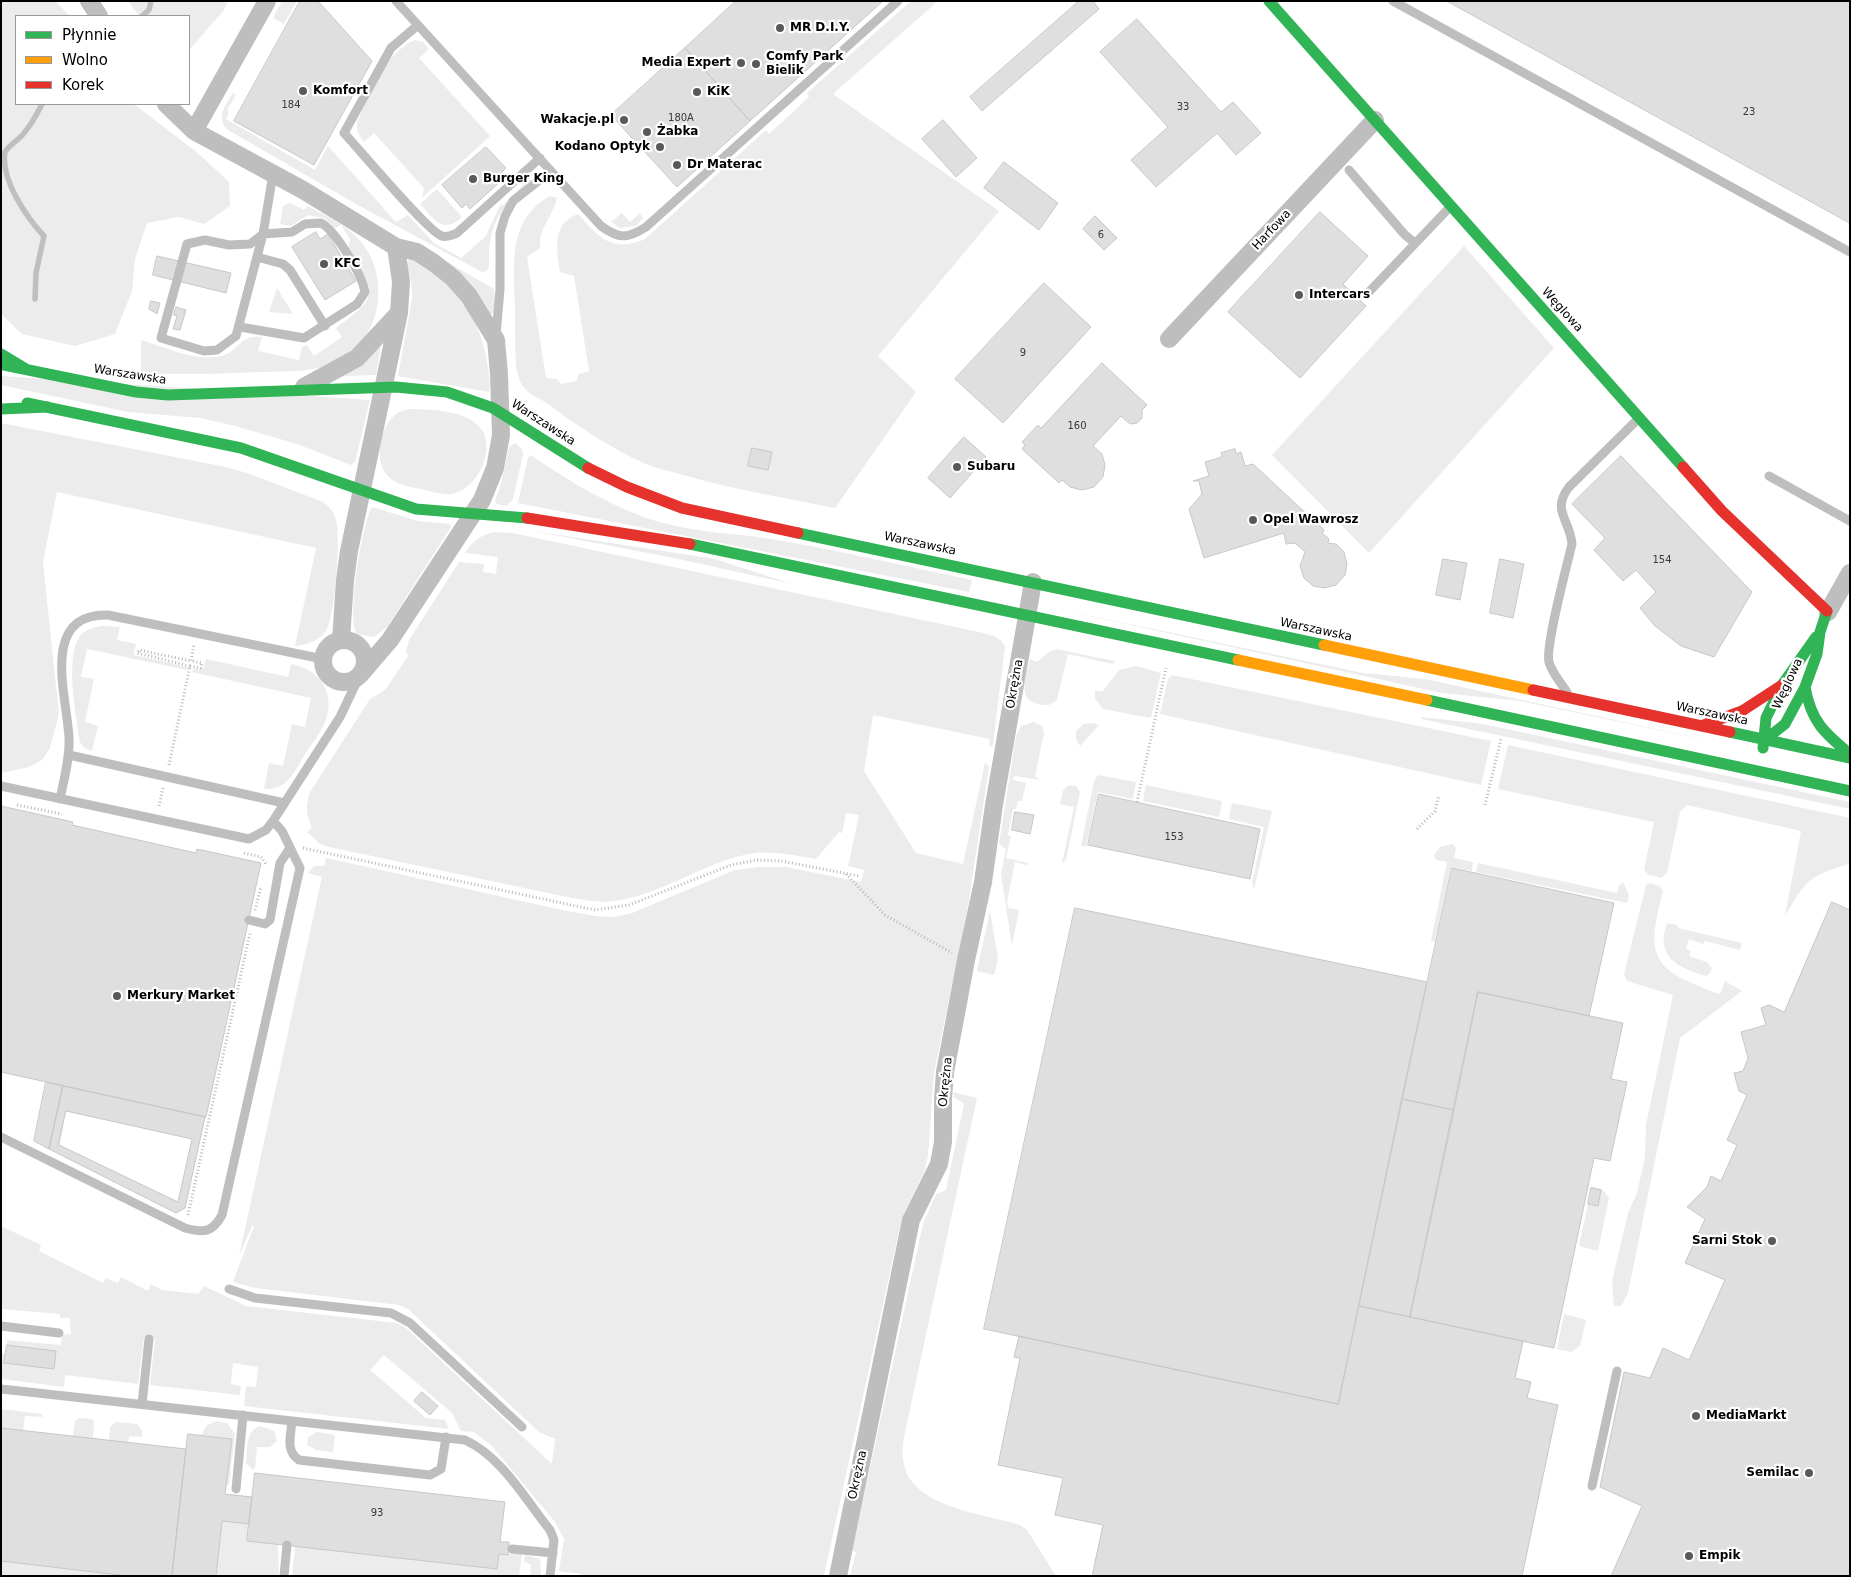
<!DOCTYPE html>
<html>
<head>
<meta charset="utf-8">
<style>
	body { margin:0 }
	#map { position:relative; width:1851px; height:1577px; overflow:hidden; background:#fff; font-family:"DejaVu Sans",sans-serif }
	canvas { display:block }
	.frame { position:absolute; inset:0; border:2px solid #000; pointer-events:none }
	.legend { position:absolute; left:15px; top:15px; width:175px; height:90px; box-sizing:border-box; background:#fff; border:1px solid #999; margin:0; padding:6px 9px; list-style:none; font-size:15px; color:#000 }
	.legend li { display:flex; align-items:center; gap:10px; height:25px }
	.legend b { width:25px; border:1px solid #999 }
</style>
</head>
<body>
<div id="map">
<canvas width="1851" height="1577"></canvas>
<div class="frame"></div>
<ul class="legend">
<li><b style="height:6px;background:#30b455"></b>Płynnie</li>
<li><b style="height:6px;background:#ff9f0a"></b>Wolno</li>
<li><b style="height:6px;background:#e5322d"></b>Korek</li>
</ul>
</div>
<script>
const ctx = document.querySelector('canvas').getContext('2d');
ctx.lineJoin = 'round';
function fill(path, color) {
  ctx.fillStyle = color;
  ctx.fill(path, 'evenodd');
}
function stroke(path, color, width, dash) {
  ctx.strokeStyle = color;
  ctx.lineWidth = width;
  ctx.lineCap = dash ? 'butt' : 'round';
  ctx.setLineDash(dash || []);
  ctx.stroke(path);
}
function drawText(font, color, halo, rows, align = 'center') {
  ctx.font = font + ' "DejaVu Sans",sans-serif';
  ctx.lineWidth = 4.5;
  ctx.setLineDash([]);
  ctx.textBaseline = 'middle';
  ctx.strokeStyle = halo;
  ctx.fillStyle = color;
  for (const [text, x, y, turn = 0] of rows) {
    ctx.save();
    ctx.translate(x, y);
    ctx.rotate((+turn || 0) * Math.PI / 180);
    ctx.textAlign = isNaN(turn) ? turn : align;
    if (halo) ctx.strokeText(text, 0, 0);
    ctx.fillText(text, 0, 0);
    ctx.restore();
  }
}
fill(new Path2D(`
	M1 1H55L70 16H16V104H134L199 154 229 182 230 206 204 224 179 217 147 223 135 259 132 291 115 334 75 346 22 334 1 314Z
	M128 1H228L224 10 189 50V16H139Z
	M282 1H297L284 24 273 18Z
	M911 1H938L833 94 999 211 878 356 916 392 835 508C784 498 732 489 683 475 671 471 657 469 646 464 614 450 580 428 552 407 532 391 522 397 516 367 515 347 515 326 515 306 514 265 507 220 550 196L557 198C553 216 538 229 540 248L527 257 546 378 557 379 561 384 576 381 579 374 589 371 574 276 560 272C557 249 551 224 578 214 599 238 613 253 645 239L766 130 769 134 809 97 807 93Z
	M415 40 423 42 429 49 419 58 490 136 422 198 424 188 374 133 364 142C360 136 356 131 357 124 358 115 386 64 393 56 399 50 407 43 415 40Z
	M233 93 236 95 227 110 229 112 226 119 315 170 328 146 396 222 408 215 434 243 461 258 486 236 500 205H503L529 179 531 181C499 209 488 223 489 267L486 271 482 272 356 204 228 130C215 118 225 106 233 93Z
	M437 189 462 217C443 235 434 219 420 204Z
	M290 203 304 210 308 206C326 216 347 225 361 242 392 279 381 343 334 363 311 373 283 371 259 372 220 374 180 375 141 373V340C165 347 195 362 221 356 241 351 238 334 262 337L258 351 299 360 302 347 307 345 314 356 342 337 336 328C381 295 376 294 348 249L350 239 341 225 335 228 324 218 308 215 291 226 280 224 283 206Z
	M622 213 630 222 640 213 643 218 636 226 620 228 611 222Z
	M1464 246 1554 348 1369 553 1272 455Z
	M410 258C453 274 484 324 488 369 489 377 491 385 489 392L398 376 412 299V288L407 263Z
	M444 260 494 289 495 311 492 314 487 313Z
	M277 288 293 314 269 312Z
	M381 345 376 375 344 376 345 375Z
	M1 376 370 400 355 462 351 465 297 444 235 426 201 418 128 412 1 385Z
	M416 409C435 410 463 411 478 425 499 446 478 490 451 494 441 495 430 491 421 489 410 487 397 485 389 477 373 463 379 428 395 415 401 410 408 409 416 409Z
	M1 423 226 467 250 474 323 502C329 507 334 512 336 520 341 537 335 619 326 631 319 641 306 645 295 646L316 548 57 492 43 562 59 714 50 748 42 760 29 767 1 773Z
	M515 443 522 449 523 455 512 502H509L508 506 496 504 495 501 501 484 509 447Z
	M531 455C572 483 614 509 663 523 702 534 743 533 783 541 846 552 909 567 972 580L969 592 518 503 528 458Z
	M372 507 418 521 450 524 451 527 387 627 374 637 357 634C346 619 362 523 372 507Z
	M533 531 715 559 792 584 674 558Z
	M495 532 513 533 979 632C989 635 1001 636 1005 647L993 744 989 748 990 739 873 715 864 771 916 853 963 864 985 763 989 767 968 906 934 1073 928 1156 924 1172 902 1217 824 1576H581V1574L559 1571 564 1539 555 1522 491 1445 474 1432 461 1431 452 1413 384 1355 370 1370 426 1418 445 1420 449 1429 244 1406 246 1386 256 1387 258 1367 233 1363 231 1384 241 1386 240 1395 150 1385 155 1339 144 1337 138 1384 65 1375 64 1387 1 1379V1353H5L4 1363 54 1368 56 1351 7 1345V1340L61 1345 62 1335 71 1334 70 1318H60V1314L1 1309V1226L41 1245 39 1251 103 1283 106 1278 118 1283 121 1277 148 1291 151 1284 162 1290 198 1294 204 1286 246 1306 397 1323 406 1328 552 1464 555 1439 539 1432 408 1309 399 1305 255 1288 233 1282 254 1226H252L239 1256 322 877 308 873 314 866H324L326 858 567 911 596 916 614 917 632 913 735 870 758 867H786L861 882 864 870 848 866 859 815 846 813 842 833 839 832 816 859C797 856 775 851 755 853 706 860 663 895 614 901 600 903 586 900 572 898L329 847 320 844 307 832 312 828C306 814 305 807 310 792L370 699 385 690 408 656 406 651 409 640 459 562 484 564 483 572 496 574 498 557 465 553C473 541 480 535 495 532Z
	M1053 608 1363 673 1425 679 1730 745 1520 701 1442 693Z
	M102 626 120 627 117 640 136 644 134 655 188 667 187 670 87 649 81 677 94 679 85 722 98 726 92 751 84 748 80 742C76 717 64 654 81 635 86 629 95 627 102 626Z
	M1056 649 1115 661 1113 664 1068 654 1057 700 1049 705C1015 705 1025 681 1030 659L1037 662 1049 652Z
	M206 659 288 677 291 664C322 670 337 695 324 725 319 735 311 745 305 754 299 764 292 779 282 785 276 789 270 789 264 789L269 763 283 766 292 724 305 727 311 698 192 672 194 668 203 670Z
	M1136 666 1161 673 1151 718 1103 709 1095 698V690L1102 692 1119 670Z
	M1172 675 1491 741 1481 785 1160 714 1168 679Z
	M1422 717 1483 724 1850 802V809L1421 719Z
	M1034 722 1042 726 1044 733 1035 776 1040 780 1014 776 1013 780 1026 783 1022 801H1018L1016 809H1013L1008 835 1011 836 1006 858 1028 863 1027 865 1015 862 1007 902 1008 908 1019 910 1012 946 1001 874 1006 849 999 844 1016 736 1021 726Z
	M1092 723 1099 725 1080 746 1076 739V731L1083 724Z
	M1508 745 1850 818 1849 864C1808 876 1806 880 1785 916L1801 831 1687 805 1680 812 1667 873 1661 878 1649 875 1644 870 1654 822 1498 789Z
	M1098 775 1136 782 1133 799 1098 792 1086 847 1081 846 1094 781Z
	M1069 785 1076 786 1080 792 1066 860 1062 863 1074 807 1060 804 1063 790Z
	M1146 785 1222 801 1219 817 1143 801Z
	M1232 803 1272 811 1254 890 1252 883 1264 827 1229 819Z
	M1453 844 1456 848 1454 858 1473 862 1472 871 1451 867 1435 942 1431 941 1447 862 1436 860 1434 855 1440 847Z
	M1478 863 1617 893 1619 885 1623 882 1629 895 1627 903 1476 872Z
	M1650 883 1659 886 1663 890C1655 929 1641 959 1685 980 1697 985 1708 991 1720 994L1725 981 1742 991 1680 1038 1628 1293 1621 1306H1614L1612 1281 1628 1213 1637 1193 1645 1157 1646 1125 1673 995 1627 981 1624 974 1646 885Z
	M990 911 998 958 994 975 977 971Z
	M1667 923 1677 925 1678 928 1742 943 1740 950 1705 941 1703 944 1689 939 1686 949 1691 951 1689 956 1707 962 1712 968 1710 973 1706 976C1677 968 1655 956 1667 923Z
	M953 1092 977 1098 910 1409C907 1425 901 1443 903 1459 908 1508 983 1513 1020 1525L1027 1530 1056 1576H850L856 1552 852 1551 923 1224 936 1194 946 1190 964 1104 955 1098Z
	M1591 1186 1602 1189 1609 1198 1598 1251 1579 1246 1588 1204 1598 1206 1601 1191 1591 1188Z
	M1564 1314 1586 1320 1580 1346 1571 1352 1557 1349Z
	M1 1409 42 1414V1417L25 1416 23 1431 1 1428Z
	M79 1418 91 1419 94 1421 93 1439 73 1436 75 1421Z
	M216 1421 227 1423 235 1434 229 1484 226 1485 232 1439 202 1435 206 1426Z
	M116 1422 137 1424 142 1430V1437L129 1436 128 1443 109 1441 110 1427Z
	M260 1426 274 1431 277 1441 270 1447H257L255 1469H252L246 1463C248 1450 245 1430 260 1426Z
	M317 1432 335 1435 333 1452 316 1450 307 1445 308 1437Z
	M222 1521 249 1524 247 1541 278 1544 279 1576H216Z
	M295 1546 497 1569 499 1554H522L519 1576H292Z
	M525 1555 540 1559 541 1576H530L531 1565 524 1561Z
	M1 1561 128 1576H1Z`), '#ececec');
stroke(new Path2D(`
	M142 16 149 10 151 1
	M35 299 36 273 44 236C27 218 0 179 5 152 9 145 19 140 24 133 31 125 37 114 42 104`), '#bfbfbf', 5.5);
const building = new Path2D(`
	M300 1H318L372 61 314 165 234 121Z
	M736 1H883L750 121 685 48Z
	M1079 1H1093L1099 9 982 111 970 97Z
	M1447 1H1850V223Z
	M1137 19 1221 112 1233 102 1261 133 1236 155 1217 133 1156 187 1131 160 1168 127 1100 52Z
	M685 48 750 121 677 187 611 115Z
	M943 120 977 158 956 177 922 139Z
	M486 147 506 168 497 177 501 181 470 209 466 204 462 208 442 185Z
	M1004 162 1058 203 1039 230 984 188Z
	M1320 212 1368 256 1343 284 1366 306 1300 378 1228 312Z
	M1095 216 1117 238 1104 250 1083 229Z
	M316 232 320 239 328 234 356 281 325 300 292 247Z
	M157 256 231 273 226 293 153 275Z
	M1044 283 1091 327 1003 423 955 379Z
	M151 301 160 303 157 314 149 309Z
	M176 307 186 310 180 330 173 329 177 316 174 315Z
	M1102 363 1147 405 1142 410V418L1137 423 1130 424 1121 416 1093 446 1102 454 1105 465 1103 477 1094 487 1082 490 1070 487 1062 480 1059 483 1022 449 1025 445 1022 442 1038 425 1041 428Z
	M964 437 986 457 950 498 928 478Z
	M752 448 772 452 768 470 748 466Z
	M1235 449 1236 454 1241 452 1245 466 1253 464 1324 530 1322 533 1329 539 1328 543 1336 544 1344 552 1347 564 1345 575 1336 585 1325 588 1313 586 1304 578 1300 566 1305 552 1295 543 1286 544 1284 533 1204 558 1189 509 1202 494 1199 481H1193L1209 476 1205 462 1222 457 1221 453Z
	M1621 456 1752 592 1714 657 1681 646 1655 626 1640 608 1656 592 1636 570 1623 581 1594 550 1605 538 1572 504Z
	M1443 559 1467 563 1460 600 1436 595Z
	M1500 559 1524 564 1513 618 1490 613Z
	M1099 794 1260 829 1250 879 1088 845Z
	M1 806 73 822 72 825 196 853 197 849 261 863 206 1117 1 1072Z
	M1015 812 1034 815 1030 834 1012 830Z
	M1452 868 1614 903 1589 1016 1478 992 1454 1110 1402 1099Z
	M1832 902 1850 910V1576H1611L1642 1506 1600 1487 1624 1372 1650 1378 1663 1348 1689 1360 1725 1280 1685 1263 1705 1219 1687 1207 1707 1187 1711 1176 1721 1181 1737 1145 1727 1140 1747 1095 1739 1091 1734 1073 1743 1071 1748 1058 1741 1032 1766 1025 1761 1008 1769 1005 1784 1012Z
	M1075 908 1427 982 1338 1404 984 1329Z
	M1478 992 1623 1023 1611 1079 1627 1082 1610 1161 1594 1158 1554 1348 1410 1317Z
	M46 1082 63 1086 49 1149 34 1141Z
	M63 1086 205 1117 185 1208 176 1213 49 1149ZM66 1111 192 1139 178 1202 59 1145Z
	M1402 1099 1454 1110 1410 1317 1359 1306Z
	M1591 1188 1601 1190 1598 1206 1588 1204Z
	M1359 1306 1523 1341 1515 1378 1531 1382 1527 1398 1558 1405 1522 1576H1092L1103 1525 1055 1515 1063 1478 998 1465 1020 1358 1014 1357 1019 1336 1338 1404Z
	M7 1345 56 1351 54 1369 4 1363Z
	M422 1392 438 1406 430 1415 414 1401Z
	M1 1428 186 1449 172 1576H128L1 1561Z
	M188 1434 232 1439 225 1494 252 1497 249 1524 222 1521 216 1576H172Z
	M255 1473 505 1502 500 1542H509L508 1555 499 1554 497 1569 247 1541Z`);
fill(building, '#dfdfdf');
stroke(building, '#c7c7c7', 1);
stroke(new Path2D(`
	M190 666 201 668 202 663 191 661 194 644
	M169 765 190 666 137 653 139 650 191 661
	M1137 802 1166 668
	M17 805 62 814
	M1485 805 1501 739
	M159 806 163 788
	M1417 829 1435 811 1439 795
	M303 848 595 910 629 905 731 865 756 860 781 861 859 876
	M244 853 261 857 266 864
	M846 874 885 915 952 953
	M255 910 261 887
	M188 1215 250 933`), '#b9b9b9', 3, [1, 2.5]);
stroke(new Path2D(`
	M396 1 601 226C619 239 627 239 646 227L898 1
	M1393 1 1850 252
	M418 25 391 48 344 133C358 148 429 233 442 236 447 238 452 235 457 233L540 158
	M1349 170 1405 235 1415 243
	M257 257 283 264 290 270 325 326
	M1367 294 1449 208
	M240 327 304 338 357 304 365 292C362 275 336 231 321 223L305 224 292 232 263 234 250 244 229 245 205 240 187 244 161 338 204 351 217 350 236 336 263 234 273 174
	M496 335 500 289V233L505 216 513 201 551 171
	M1769 476 1850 521
	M1567 692C1560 682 1552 673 1549 662 1545 647 1567 565 1572 544 1570 520 1551 510 1569 487L1638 419
	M69 755 284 803
	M1 786 249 839 266 830 273 821 340 717 360 675
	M60 799C64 779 70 758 69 738 67 696 39 613 108 615L323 659
	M249 920 265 924 270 920 280 863 290 848
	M1 1137 185 1228C204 1233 212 1233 222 1215L300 868 282 831 273 821
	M229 1289 255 1298 391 1313 410 1323 522 1427
	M1 1326 59 1333
	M1 1389 465 1440C502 1457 525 1499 550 1530L554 1540 550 1576
	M142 1404 149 1339
	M292 1421C291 1435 285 1451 299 1460L430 1475 441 1469 446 1437
	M1592 1486 1617 1371
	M236 1489 243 1415
	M512 1549 553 1553
	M284 1576 287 1545`), '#bebebe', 9);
stroke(new Path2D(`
	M89 1 99 16
	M166 104 194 131 303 190 396 247 417 252 434 263 453 278 469 296 496 340 499 374 501 435 495 468 482 500 390 640 360 675
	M194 131 267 1
	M1169 339 1375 120
	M304 387 357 358 399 313
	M1828 612 1850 573
	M323 661a21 21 0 1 1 42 0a21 21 0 1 1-42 0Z
	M341 640 345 580 349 551 399 313 401 282 396 247
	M838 1576 911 1220 939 1164 943 1142V1099L945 1072 966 960 983 882 994 805 1033 582`), '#bebebe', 18);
stroke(new Path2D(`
	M1269 1 1683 467
	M1 354 26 369
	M4 365 136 392 168 395 396 387 447 392 493 408 588 468
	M27 403 241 448 416 509 527 518
	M1 409 48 407
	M798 533 1324 645
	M690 544 1238 660
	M1805 687C1811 721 1824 733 1850 754
	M1427 700 1850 791
	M1730 732 1850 758
	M1766 739 1785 724 1805 687 1817 654 1820 632 1827 611
	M1763 748 1766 718 1782 685 1816 637`), '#30b455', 11);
stroke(new Path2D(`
	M1324 645 1533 690
	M1238 660 1427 700`), '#ff9f0a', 11);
stroke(new Path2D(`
	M1683 467 1722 511 1827 611
	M588 468 627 487 682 508 798 533
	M527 518 690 544
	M1533 690 1730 732
	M1701 726 1742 711 1782 685`), '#e5322d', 11);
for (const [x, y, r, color] of [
	[780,28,5,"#595959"],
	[741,63,5,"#595959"],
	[756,64,5,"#595959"],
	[303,91,5,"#595959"],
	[697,92,5,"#595959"],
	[624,120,5,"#595959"],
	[647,132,5,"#595959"],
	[660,147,5,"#595959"],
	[677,165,5,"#595959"],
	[473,179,5,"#595959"],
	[324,264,5,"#595959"],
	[1299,295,5,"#595959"],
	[957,467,5,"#595959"],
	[1253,520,5,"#595959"],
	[117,996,5,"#595959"],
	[1772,1241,5,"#595959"],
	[1696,1416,5,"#595959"],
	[1809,1473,5,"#595959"],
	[1689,1556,5,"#595959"]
]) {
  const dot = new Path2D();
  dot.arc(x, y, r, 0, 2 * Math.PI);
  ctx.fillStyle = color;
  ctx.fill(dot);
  stroke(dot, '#fff', 2);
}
drawText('10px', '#383838', null, [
	["184",291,105],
	["33",1183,107],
	["23",1749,112],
	["180A",681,118],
	["6",1101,235],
	["9",1023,353],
	["160",1077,426],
	["154",1662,560],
	["153",1174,837],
	["93",377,1513]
]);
drawText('bold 12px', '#000', '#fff', [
	["MR D.I.Y.",790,28],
	["Comfy Park",766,57],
	["Bielik",766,71],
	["Media Expert",731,63,"right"],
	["Komfort",313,91],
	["KiK",707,92],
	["Wakacje.pl",614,120,"right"],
	["Żabka",657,132],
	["Kodano Optyk",650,147,"right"],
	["Dr Materac",687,165],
	["Burger King",483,179],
	["KFC",334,264],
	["Intercars",1309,295],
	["Subaru",967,467],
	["Opel Wawrosz",1263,520],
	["Merkury Market",127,996],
	["Sarni Stok",1762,1241,"right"],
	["MediaMarkt",1706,1416],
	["Semilac",1799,1473,"right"],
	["Empik",1699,1556]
], 'left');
drawText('12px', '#000', '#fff', [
	["Harfowa",1272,230,-47],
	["Węglowa",1562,310,48],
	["Warszawska",130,375,9],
	["Warszawska",543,423,33],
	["Warszawska",920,544,12],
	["Warszawska",1316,630,12],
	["Okrężna",1015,684,-80],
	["Węglowa",1788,684,-65],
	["Warszawska",1712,714,12],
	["Okrężna",946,1082,-84],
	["Okrężna",858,1475,-78]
]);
</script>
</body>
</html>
